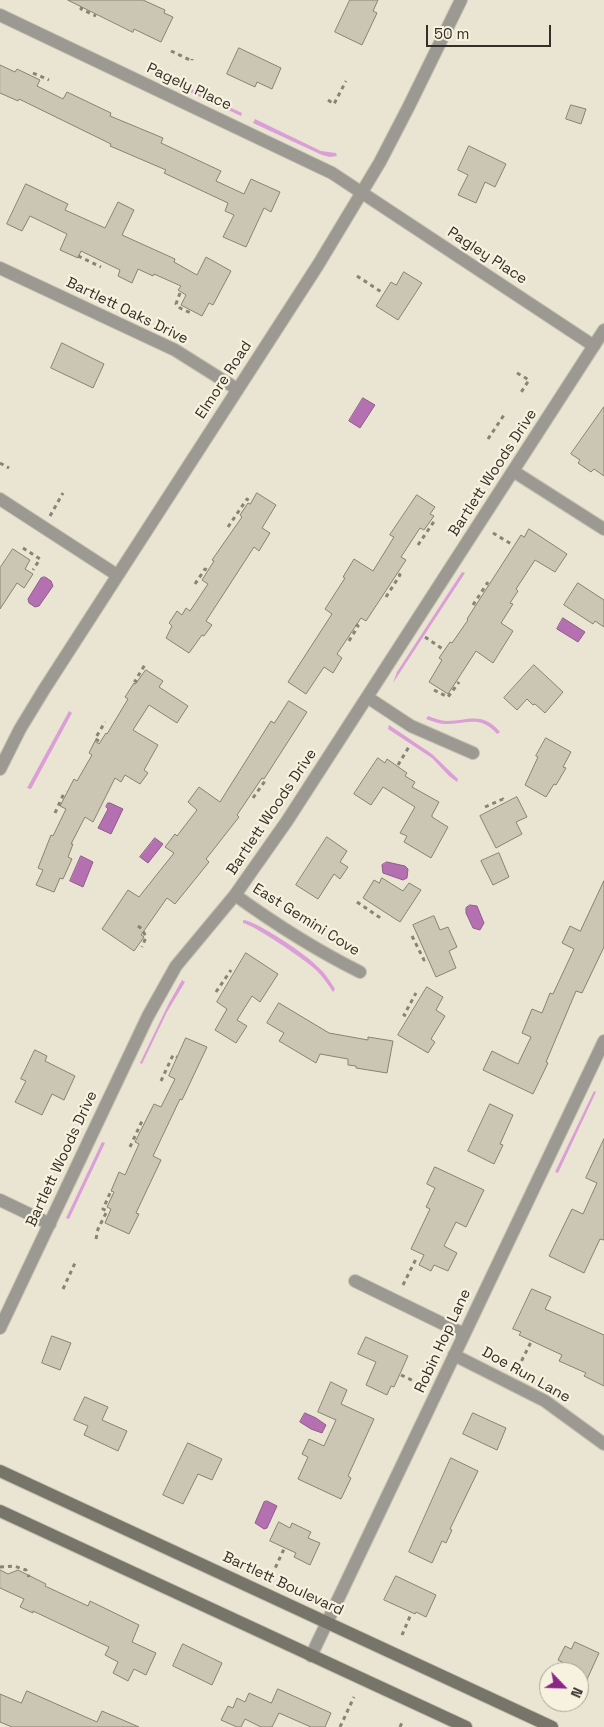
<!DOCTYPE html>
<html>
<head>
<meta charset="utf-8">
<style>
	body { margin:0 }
	#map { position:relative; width:604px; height:1727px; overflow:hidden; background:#eae5d2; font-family:"Space Grotesk",sans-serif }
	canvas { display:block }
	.north { position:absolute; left:539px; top:1662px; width:50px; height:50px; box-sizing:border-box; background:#f7f2df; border:1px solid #a8a496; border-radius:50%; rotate:114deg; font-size:14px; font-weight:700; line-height:20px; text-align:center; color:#323028 }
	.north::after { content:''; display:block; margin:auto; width:18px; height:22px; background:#8c248a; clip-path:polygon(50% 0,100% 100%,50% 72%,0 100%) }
	.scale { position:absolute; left:426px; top:25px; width:125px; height:22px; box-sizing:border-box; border:2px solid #323028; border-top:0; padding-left:6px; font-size:15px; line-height:18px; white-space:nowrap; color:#323028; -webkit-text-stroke:4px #f7f2df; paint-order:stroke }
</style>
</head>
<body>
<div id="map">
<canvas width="604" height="1727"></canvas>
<div class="north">N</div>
<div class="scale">50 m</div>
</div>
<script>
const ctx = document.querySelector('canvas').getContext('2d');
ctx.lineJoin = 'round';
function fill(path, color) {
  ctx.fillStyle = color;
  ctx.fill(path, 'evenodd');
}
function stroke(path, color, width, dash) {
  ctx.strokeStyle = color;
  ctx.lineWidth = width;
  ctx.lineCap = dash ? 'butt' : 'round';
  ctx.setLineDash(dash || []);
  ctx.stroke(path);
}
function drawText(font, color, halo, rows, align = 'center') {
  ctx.font = font + ' "Space Grotesk",sans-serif';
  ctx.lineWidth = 4.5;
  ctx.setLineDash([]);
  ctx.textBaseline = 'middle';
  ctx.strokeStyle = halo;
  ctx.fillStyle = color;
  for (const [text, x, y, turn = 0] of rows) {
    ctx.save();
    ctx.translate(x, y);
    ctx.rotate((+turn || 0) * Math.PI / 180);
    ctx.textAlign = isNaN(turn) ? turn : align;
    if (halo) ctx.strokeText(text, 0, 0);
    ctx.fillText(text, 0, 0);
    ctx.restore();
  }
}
fill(new Path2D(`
	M166 77 242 113 241 116 164 80Z
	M255 119 321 151 336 153 337 156 330 157 322 155 253 123Z
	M462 572 465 573 393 683 397 672Z
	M69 711 72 713 31 789 27 788Z
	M428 716C434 718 441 721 447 721 469 721 482 711 500 732L497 734C479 714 467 725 445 724 439 724 432 721 426 719Z
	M389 725 432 754 458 779 457 782 449 776 432 758 388 729Z
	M243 920C257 921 307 955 318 967 325 973 330 981 335 989L333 992C328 984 323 977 316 970 307 961 254 925 243 923Z
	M182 980 185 982 167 1012 142 1064 140 1063 169 1003Z
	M594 1091 596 1092 558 1173 555 1172Z
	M102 1142 105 1143 69 1219 66 1218Z`), '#db9ed7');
const water = new Path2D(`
	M363 398 375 405 360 428 349 421Z
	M45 577 51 581 53 586 39 606 35 607 29 603 28 599 41 578Z
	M563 618 585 632 578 642 557 629Z
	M108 803H110L123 809 111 834 98 828 108 809 106 807Z
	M155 838 163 844 148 863 140 857Z
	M81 856 93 862 83 887 70 881Z
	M387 862 405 866 408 869 407 878 403 880 383 873 382 865Z
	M470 905 477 906 484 923 480 930 473 928 466 913V908Z
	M305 1413 316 1418 326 1425 322 1433 311 1429 300 1422Z
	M267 1501 277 1506 267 1528 264 1529 255 1523 264 1502Z`);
fill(water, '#b570b1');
stroke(water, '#8e5d88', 1);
const building = new Path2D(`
	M68 0H143L165 10 164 13 173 17 161 42 134 29 133 32Z
	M350 0H378L373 11 377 13 362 45 335 32Z
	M239 48 281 68 272 89 257 82 255 87 227 74Z
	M0 65 15 72 17 69 40 80 37 86 63 99 67 92 111 113 110 116 163 138 161 143 221 171 216 181 244 194 251 179 280 192 271 212 264 208 246 247 223 237 234 215 225 211 228 203 164 173 166 170 110 146 111 144 19 99 18 101 0 93Z
	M571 105 586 109 581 124 566 119Z
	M469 146 506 164 495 187 485 182 476 203 458 195 468 175 458 170Z
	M26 184 68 204 65 210 105 228 118 202 134 210 122 235 175 259 174 262 197 275 206 257 231 271 213 305 209 303 202 316 181 305 186 295 178 290 181 286 154 274 153 276 138 269 132 283 118 276 120 270 81 251 78 258 60 250 67 234 30 216 22 231 7 224Z
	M404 272 422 283 398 320 376 306 391 282 396 285Z
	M62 343 104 364 93 388 51 368Z
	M604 407V476L594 469 591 472 578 463 580 460 571 454Z
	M257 493 276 505 262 528 270 533 259 551 254 547 206 621 212 625 204 636 202 635 189 653 166 638 172 626 169 623 177 611 182 615 186 608 190 611 208 584 202 580 214 561 212 560 242 517 240 515 248 503 250 504Z
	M417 495 435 507 430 514 434 516 424 530 420 528 401 557 406 560 366 621 361 618 337 654 342 658 333 673 324 667 306 694 288 682 332 614 325 609 345 578 343 577 354 559 373 571 394 537 390 535Z
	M529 529 567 554 555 572 535 560 516 589 518 591 510 603 513 604 501 623 513 631 493 663 476 651 448 694 429 682 442 660 439 658 450 642 452 643 468 620 467 619 521 535 524 537Z
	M13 549 30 560 25 569 33 574 24 588 17 583 0 609V568Z
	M578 583 604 600V627L595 621 593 624 564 605Z
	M534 665 563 692 545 713 535 704 533 705 527 699 517 710 504 698Z
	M146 670 163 681 159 687 188 706 177 723 149 705 133 730 158 745 144 770 148 773 140 784 125 775 121 782 115 778 93 822 85 817 71 844H73L68 857 72 859 63 879 60 878 54 892 36 885 43 870 38 868 51 835 53 836 66 809 60 806 74 779 77 781 92 755 89 753 95 741 99 744 106 733 107 734 128 699 125 697 134 683 135 684Z
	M289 701 307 712 264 779 262 778 237 815 239 817 206 859 209 862 175 904 167 898 141 935 144 937 134 951 102 929 128 890 139 897 174 853 165 847 175 834 177 836 197 810 188 802 199 787 220 802 271 721 274 723Z
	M546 738 571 752 563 767 566 768 556 785 554 784 546 797 525 785 538 757 536 756Z
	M378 758 385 763 387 759 407 773 405 776 415 782 412 787 439 802 432 815V817L448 827 431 858 404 842 407 836 400 833 415 807 383 787 371 805 354 794Z
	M517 797 527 817 516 822 522 834 496 848 480 816Z
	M327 837 347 851 340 862 348 867 340 879 334 874 318 899 296 885Z
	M499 853 509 877 493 885 481 861Z
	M382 878 403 891 409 883 421 890 400 922 363 898 374 880 379 883Z
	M604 881V947L582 993 576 991 546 1062 548 1063 533 1094 483 1070 492 1051 518 1064 531 1037 522 1033 532 1009 542 1013 550 993 553 994 574 949 562 943 570 926 580 931Z
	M434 916 440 930 448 927 457 947 449 951 456 968 436 977 413 925Z
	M246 953 278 974 260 1002 252 996 237 1020 247 1026 236 1043 215 1030 227 1009 217 1002Z
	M427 987 443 997 436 1010 445 1016 431 1039 435 1042 428 1053 398 1035Z
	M279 1003 329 1033 368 1040V1037L393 1041 387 1073 356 1068V1066L348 1065V1059L320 1054 316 1063 279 1041 284 1033 267 1023Z
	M186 1038 207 1047 182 1100 180 1099 153 1156 161 1160 136 1213 139 1214 129 1234 105 1223 111 1209 107 1207 114 1192 111 1191 119 1172 125 1175 139 1144 135 1142 154 1104 161 1107 175 1079 169 1076Z
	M35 1050 47 1056 45 1061 75 1076 64 1100 52 1094 42 1115 15 1102 26 1081 21 1079Z
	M490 1104 513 1115 500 1144 503 1145 494 1164 468 1151Z
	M604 1139V1240L600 1239 584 1273 549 1256 572 1209 583 1214 597 1183 586 1178Z
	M435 1167 484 1190 466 1227 456 1222 444 1246 457 1253 448 1271 434 1265 431 1271 419 1265 424 1255 411 1249 430 1209 426 1207 435 1188 427 1184Z
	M532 1289 551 1297 545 1309 604 1335V1386L584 1376 586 1373 559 1361 562 1355 519 1335 521 1332 513 1329Z
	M52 1336 71 1343 60 1370 42 1363Z
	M366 1337 408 1356 394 1387 391 1386 387 1395 366 1385 376 1362 358 1354Z
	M331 1382 347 1390 341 1404 374 1419 348 1476 351 1478 341 1499 298 1479 308 1457 302 1454 309 1439 324 1446 336 1420 318 1412Z
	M85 1397 108 1407 102 1420 127 1431 118 1451 84 1435 88 1426 74 1420Z
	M473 1413 506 1428 497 1450 463 1434Z
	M188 1443 222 1459 212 1480 198 1474 183 1504 163 1495Z
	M451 1458 478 1471 450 1529 452 1530 446 1543 442 1541 432 1563 409 1552Z
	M279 1522 290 1528 292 1523 311 1532 308 1538 320 1543 310 1565 294 1557 296 1553 270 1541Z
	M0 1570 8 1574 18 1570 46 1584 45 1586 88 1606 90 1601 139 1625 132 1642 156 1653 146 1675 134 1669 128 1681 113 1673 118 1662 105 1655 109 1647 33 1611V1613L20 1607 24 1599 0 1588Z
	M396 1576 436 1595 426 1617 416 1612 415 1614 384 1600Z
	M575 1642 599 1653 579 1697V1672H560L564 1663 558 1660 565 1646 571 1649Z
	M183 1644 222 1663 212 1685 173 1666Z
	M278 1689 331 1713 325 1727H311L279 1713 272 1727H261L245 1719 241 1727H237L221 1720 228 1706 233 1708 237 1698 245 1702 249 1693 271 1703Z
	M27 1691 97 1722 102 1711 139 1727H12L0 1722V1694L21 1703Z`);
fill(building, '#cbc6b3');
stroke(building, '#878371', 1);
const minor = new Path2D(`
	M0 15 332 173 594 346
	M0 268 175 350 237 389
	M513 471 604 529
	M0 499 117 575
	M367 697 411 726 473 753
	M235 895C275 924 316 950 360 972
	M0 1200 50 1224
	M355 1281 464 1334
	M0 1328 148 1016 176 966 235 895 287 821 604 330
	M454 1355 545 1401 604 1444
	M311 1656 604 1041`);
const tertiary = new Path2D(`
	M0 769 20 729 45 688 318 265 362 192 380 162 409 106 461 0`);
const secondary = new Path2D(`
	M0 1471 552 1727
	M0 1511 466 1727`);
stroke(minor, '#c5c1b0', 14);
stroke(tertiary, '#c5c1b0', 14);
stroke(secondary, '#c5c1b0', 14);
stroke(new Path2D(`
	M82 7 81 9 96 16
	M171 51 192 61V59
	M33 73 49 80
	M328 100 334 104 346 81
	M78 256 101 267
	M357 276 383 293
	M180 293 176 304 180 308 193 314
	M517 373 529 380 520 394
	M488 439 504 415
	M0 463 9 468
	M50 516 63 493
	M228 527 247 499 249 501
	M493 533 513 545
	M418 545 435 520
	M23 548 40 559 33 570
	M195 584 205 569 207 570
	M386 597 400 575 398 573
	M473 605 488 582
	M425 637 444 650
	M349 641 358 626 354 623
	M137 682 135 681 146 663
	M434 690 448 697 459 682
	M99 741 95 739 105 722
	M398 765 410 745
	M253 798 265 781
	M485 807 503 799 504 801
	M55 813 65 791
	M357 902 379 917 380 915
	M138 926 142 929 146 937 142 947
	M412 936 424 960 426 959
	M216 992 231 970
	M406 1016 404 1015 416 993
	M161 1081 173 1055 177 1057
	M130 1147 142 1121 143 1122
	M96 1239 98 1229 107 1211 103 1209 110 1193 112 1194
	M403 1285 416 1259
	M63 1289 75 1263 78 1264
	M518 1368 531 1342
	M401 1375 422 1385
	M0 1567 14 1566 26 1570 29 1577
	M272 1575 284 1549
	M402 1635 411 1614
	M340 1727 354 1697
	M400 1727 403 1720`), '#878477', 3, [4, 4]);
stroke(minor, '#9b9991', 12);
stroke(tertiary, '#9b9991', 12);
stroke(secondary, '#777469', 12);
drawText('15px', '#323028', '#f7f2df', [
	["Pagely Place",189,87,25],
	["Pagley Place",487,256,33],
	["Bartlett Oaks Drive",127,311,26],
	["Elmore Road",224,380,-57],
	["Bartlett Woods Drive",493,473,-57],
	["Bartlett Woods Drive",272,812,-56],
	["East Gemini Cove",306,920,32],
	["Bartlett Woods Drive",62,1159,-65],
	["Robin Hop Lane",443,1341,-65],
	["Doe Run Lane",526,1375,29],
	["Bartlett Boulevard",283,1584,25]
]);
</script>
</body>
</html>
